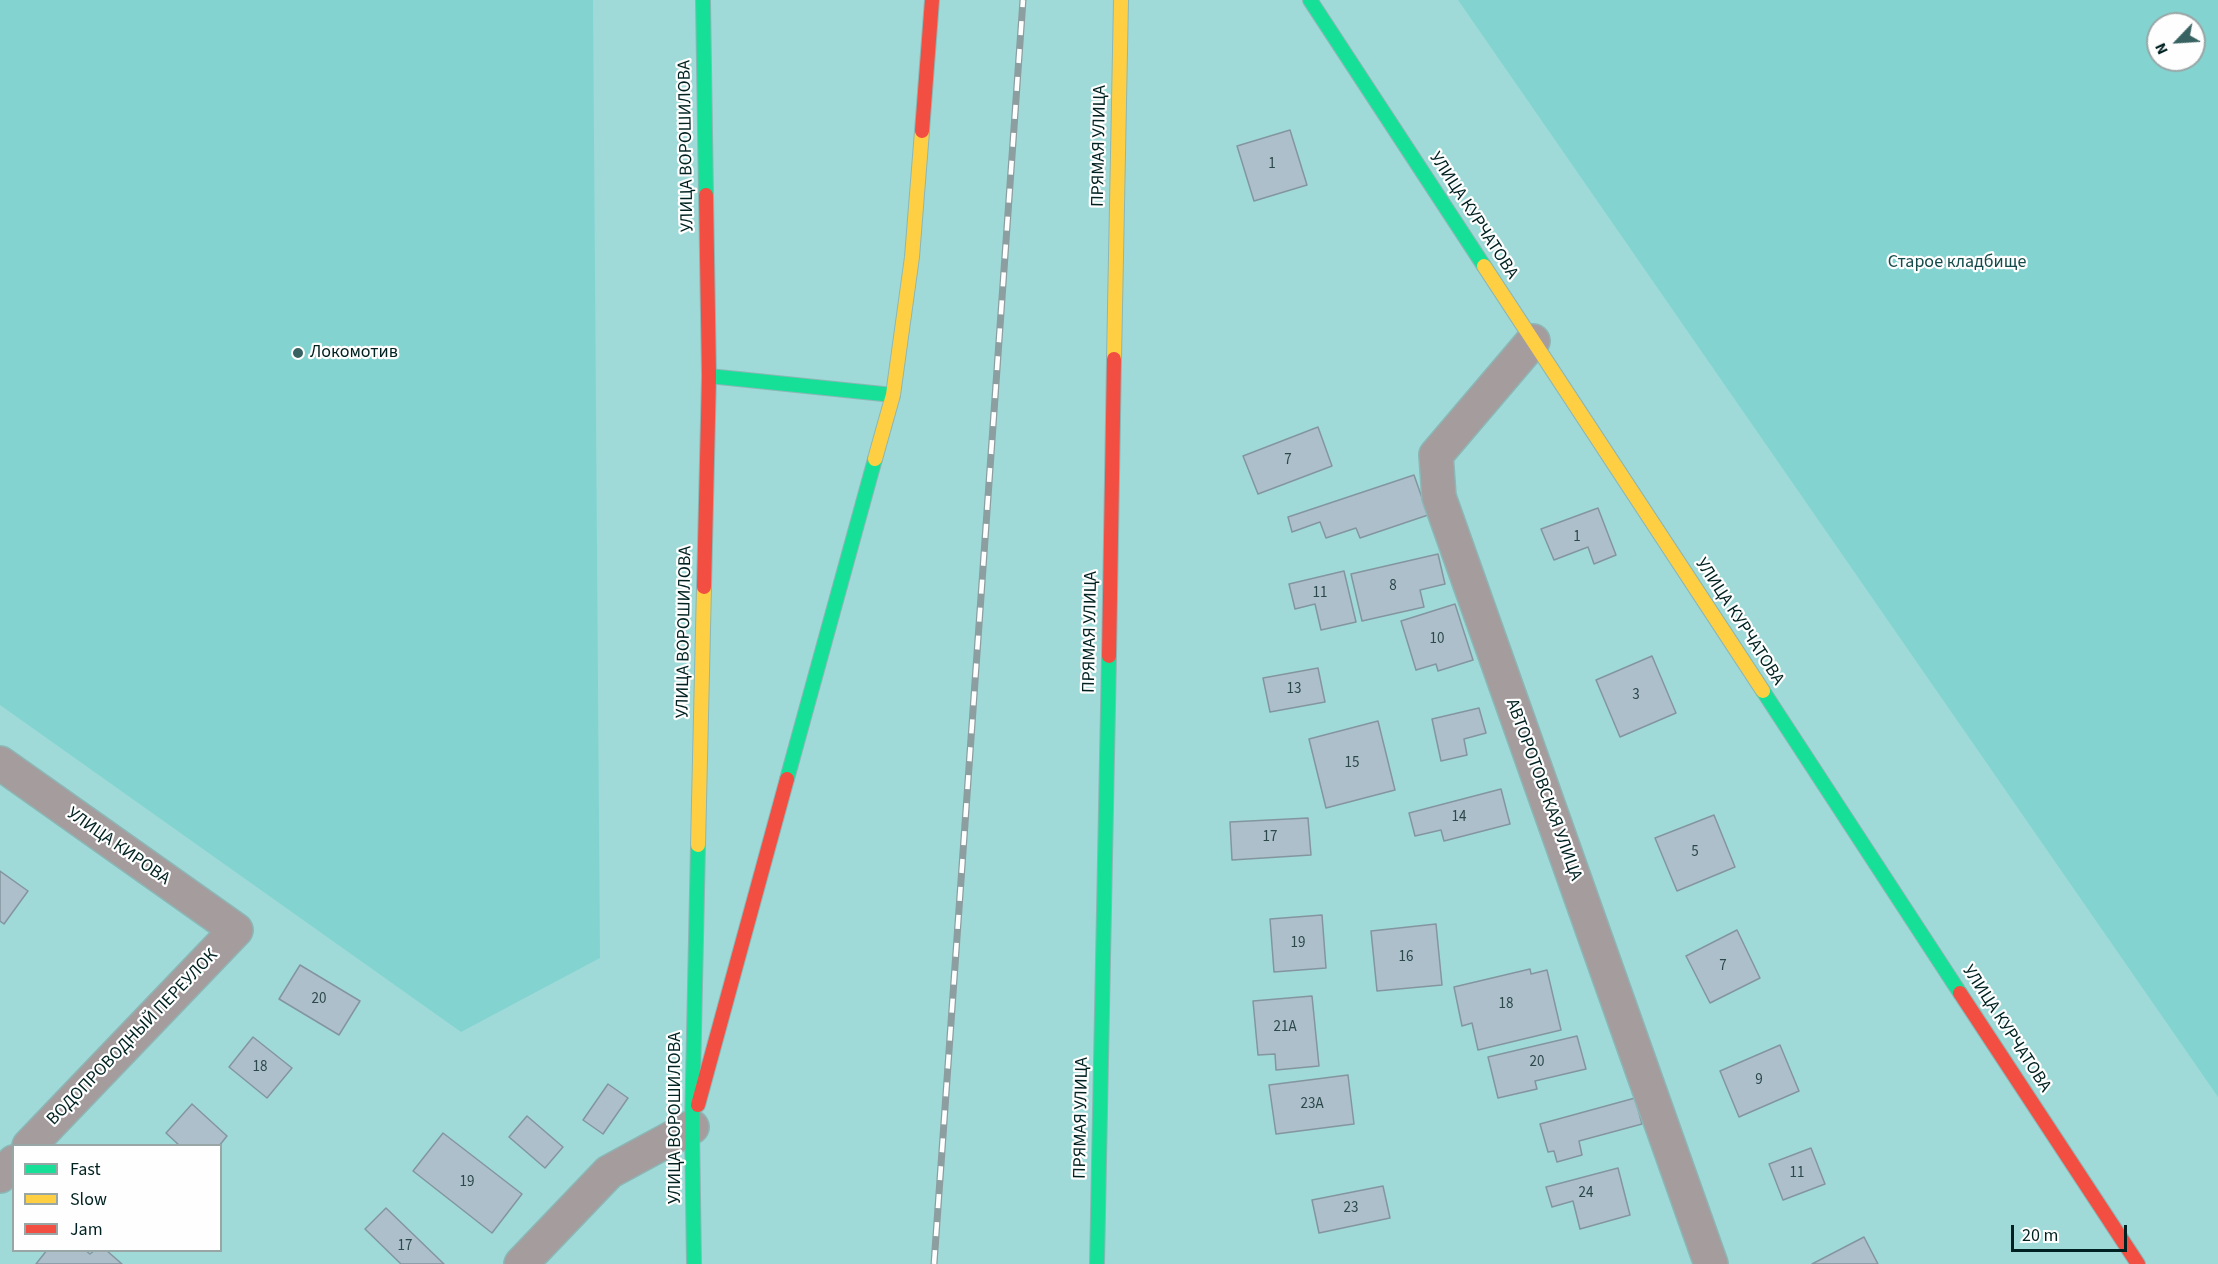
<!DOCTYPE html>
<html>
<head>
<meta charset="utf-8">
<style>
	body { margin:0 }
	#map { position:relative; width:2218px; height:1264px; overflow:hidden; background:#a0dad8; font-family:"Source Sans 3",sans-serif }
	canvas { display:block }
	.legend { position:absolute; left:12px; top:1144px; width:210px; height:108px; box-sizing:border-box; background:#fefefe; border:2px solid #98a6a6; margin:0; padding:8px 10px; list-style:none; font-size:18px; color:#002121 }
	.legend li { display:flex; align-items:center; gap:12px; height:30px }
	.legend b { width:30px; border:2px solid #98a6a6 }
	.north { position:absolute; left:2146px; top:12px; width:60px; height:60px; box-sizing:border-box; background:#fefefe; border:2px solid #98a6a6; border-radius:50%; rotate:245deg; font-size:16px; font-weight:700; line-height:24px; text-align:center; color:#002121 }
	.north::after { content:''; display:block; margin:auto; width:21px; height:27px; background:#386261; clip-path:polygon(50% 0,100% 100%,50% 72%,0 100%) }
	.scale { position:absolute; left:2011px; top:1225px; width:116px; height:27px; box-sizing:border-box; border:3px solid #002121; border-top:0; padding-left:8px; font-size:18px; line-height:21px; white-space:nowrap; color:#002121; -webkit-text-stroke:4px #fefefe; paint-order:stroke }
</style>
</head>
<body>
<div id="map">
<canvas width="2218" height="1264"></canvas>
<ul class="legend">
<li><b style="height:8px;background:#16e098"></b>Fast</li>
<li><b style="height:8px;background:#ffcf43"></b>Slow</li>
<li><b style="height:8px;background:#f24e42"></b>Jam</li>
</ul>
<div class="north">N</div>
<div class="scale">20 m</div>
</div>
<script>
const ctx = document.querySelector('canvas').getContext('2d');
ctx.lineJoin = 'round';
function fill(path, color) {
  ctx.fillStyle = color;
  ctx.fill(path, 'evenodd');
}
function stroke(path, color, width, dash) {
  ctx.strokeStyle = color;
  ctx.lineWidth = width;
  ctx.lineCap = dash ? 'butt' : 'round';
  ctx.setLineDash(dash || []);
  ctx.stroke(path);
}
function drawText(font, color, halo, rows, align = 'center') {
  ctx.font = font + ' "Source Sans 3",sans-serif';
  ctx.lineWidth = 4.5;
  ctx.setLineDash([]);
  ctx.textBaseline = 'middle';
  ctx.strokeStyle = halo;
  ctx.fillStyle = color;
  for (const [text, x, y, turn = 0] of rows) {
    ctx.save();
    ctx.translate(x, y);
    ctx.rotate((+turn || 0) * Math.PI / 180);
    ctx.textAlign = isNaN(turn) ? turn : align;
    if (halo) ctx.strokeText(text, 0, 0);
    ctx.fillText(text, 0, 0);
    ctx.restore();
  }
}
fill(new Path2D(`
	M0 0H593L600 958 461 1032 0 705Z
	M1458 0H2218V1097ZM2158 24H2194V60H2158Z`), '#83d4d1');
const building = new Path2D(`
	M1290 130 1307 185 1254 201 1237 146Z
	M1318 427 1332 466 1258 494 1243 456Z
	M1414 475 1428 515 1360 538 1356 528 1326 538 1320 522 1292 532 1288 517Z
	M1598 508 1616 555 1594 564 1588 547 1554 560 1541 529Z
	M1438 554 1445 584 1420 590 1424 607 1362 621 1351 574Z
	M1344 571 1356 622 1321 630 1315 604 1295 609 1289 584Z
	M1455 604 1473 660 1438 671 1436 664 1416 670 1401 621Z
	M1652 656 1676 713 1620 737 1596 680Z
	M1318 668 1325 702 1270 712 1263 678Z
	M1479 708 1486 733 1464 739 1467 755 1441 761 1432 719Z
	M1378 721 1395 790 1326 808 1309 739Z
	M1501 789 1510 824 1444 841 1441 830 1415 836 1409 813Z
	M1714 815 1735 867 1677 891 1655 838Z
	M1308 818 1311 855 1232 860 1230 822Z
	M0 871 28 891 4 924 0 921Z
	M1322 915 1326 968 1274 972 1270 919Z
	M1436 924 1442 985 1377 991 1371 931Z
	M1737 930 1760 978 1710 1003 1686 956Z
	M300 965 360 1001 339 1035 279 999Z
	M1530 969 1531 974 1547 970 1561 1030 1478 1050 1472 1023 1462 1026 1454 987Z
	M1312 996 1319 1066 1276 1070 1275 1054 1258 1055 1253 1001Z
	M1577 1036 1586 1069 1535 1081 1537 1089 1498 1098 1488 1057Z
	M253 1037 292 1068 267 1098 229 1067Z
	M1780 1045 1799 1091 1739 1117 1720 1071Z
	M1348 1075 1354 1124 1276 1134 1269 1085Z
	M608 1084 628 1098 603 1134 583 1120Z
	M1635 1098 1642 1124 1579 1141 1582 1155 1557 1162 1554 1151 1548 1152 1540 1124Z
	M192 1104 227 1136 219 1146H180L166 1133Z
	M527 1116 563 1147 545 1168 509 1137Z
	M443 1133 522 1194 492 1233 413 1171Z
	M1811 1148 1825 1184 1783 1200 1769 1164Z
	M1618 1168 1630 1215 1580 1229 1573 1201 1552 1207 1546 1187Z
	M1383 1186 1390 1218 1319 1233 1312 1200Z
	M386 1208 444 1264H401L365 1229Z
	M1864 1237 1878 1264H1812Z
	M47 1250H85L90 1254 95 1250H106L122 1264H36Z`);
fill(building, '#acbfca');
stroke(building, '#8396a0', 1.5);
const street = new Path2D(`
	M1533 341 1436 455 1439 497 1711 1264
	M0 763 236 930 29 1146
	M0 1176 14 1162
	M521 1264 609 1172 692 1127`);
const fast = new Path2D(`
	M703 0 706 195
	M1310 0 1484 266
	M709 376 893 395
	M1763 691 1960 993
	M787 779 875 459
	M694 1264 692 1127 698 845
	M1097 1264 1109 656`);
const slow = new Path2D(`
	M1484 266 1763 691
	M1114 359 1121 0
	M875 459 893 395 912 257 922 131
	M698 845 704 587`);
const jam = new Path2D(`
	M922 131 932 0
	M704 587 709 376 706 195
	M1109 656 1114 359
	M1960 993 2138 1264
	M698 1105 787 779`);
stroke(street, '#8bb7b6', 36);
stroke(fast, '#8bb7b6', 16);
stroke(slow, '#8bb7b6', 16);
stroke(jam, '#8bb7b6', 16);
stroke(street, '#a59c9d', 33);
stroke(fast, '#16e098', 14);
stroke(slow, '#ffcf43', 14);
stroke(jam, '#f24e42', 14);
const rail = new Path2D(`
	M934 1264 1023 0`);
stroke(rail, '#8c9ea0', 7);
stroke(rail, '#fefefe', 4.5, [14]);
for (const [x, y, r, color] of [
	[298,353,6,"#386261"]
]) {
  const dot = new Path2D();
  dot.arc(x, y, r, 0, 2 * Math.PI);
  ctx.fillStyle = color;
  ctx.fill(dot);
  stroke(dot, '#fefefe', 2);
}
drawText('15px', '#2b484b', null, [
	["1",1272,165],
	["7",1288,461],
	["1",1577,538],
	["8",1393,587],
	["11",1320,594],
	["10",1437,640],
	["13",1294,690],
	["3",1636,696],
	["15",1352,764],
	["14",1459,818],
	["17",1270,838],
	["5",1695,853],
	["19",1298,944],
	["16",1406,958],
	["7",1723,967],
	["20",319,1000],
	["18",1506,1005],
	["21А",1285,1028],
	["20",1537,1063],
	["18",260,1068],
	["9",1759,1081],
	["23А",1312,1105],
	["11",1797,1174],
	["19",467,1183],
	["24",1586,1194],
	["23",1351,1209],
	["17",405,1247]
]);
drawText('18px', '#002121', '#fefefe', [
	["УЛИЦА ВОРОШИЛОВА",687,146,-91],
	["ПРЯМАЯ УЛИЦА",1100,146,-89],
	["УЛИЦА КУРЧАТОВА",1473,216,57],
	["УЛИЦА КУРЧАТОВА",1739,622,57],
	["УЛИЦА ВОРОШИЛОВА",685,632,-89],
	["ПРЯМАЯ УЛИЦА",1091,632,-89],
	["АВТОРОТОВСКАЯ УЛИЦА",1543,790,70],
	["УЛИЦА КИРОВА",118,847,35],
	["УЛИЦА КУРЧАТОВА",2006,1029,57],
	["ВОДОПРОВОДНЫЙ ПЕРЕУЛОК",133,1038,-46],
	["УЛИЦА ВОРОШИЛОВА",676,1118,-90],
	["ПРЯМАЯ УЛИЦА",1082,1118,-89]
]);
drawText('18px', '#134b4a', '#fefefe', [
	["Старое кладбище",1957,263]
]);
drawText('18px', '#002121', '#fefefe', [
	["Локомотив",310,353]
], 'left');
</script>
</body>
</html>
